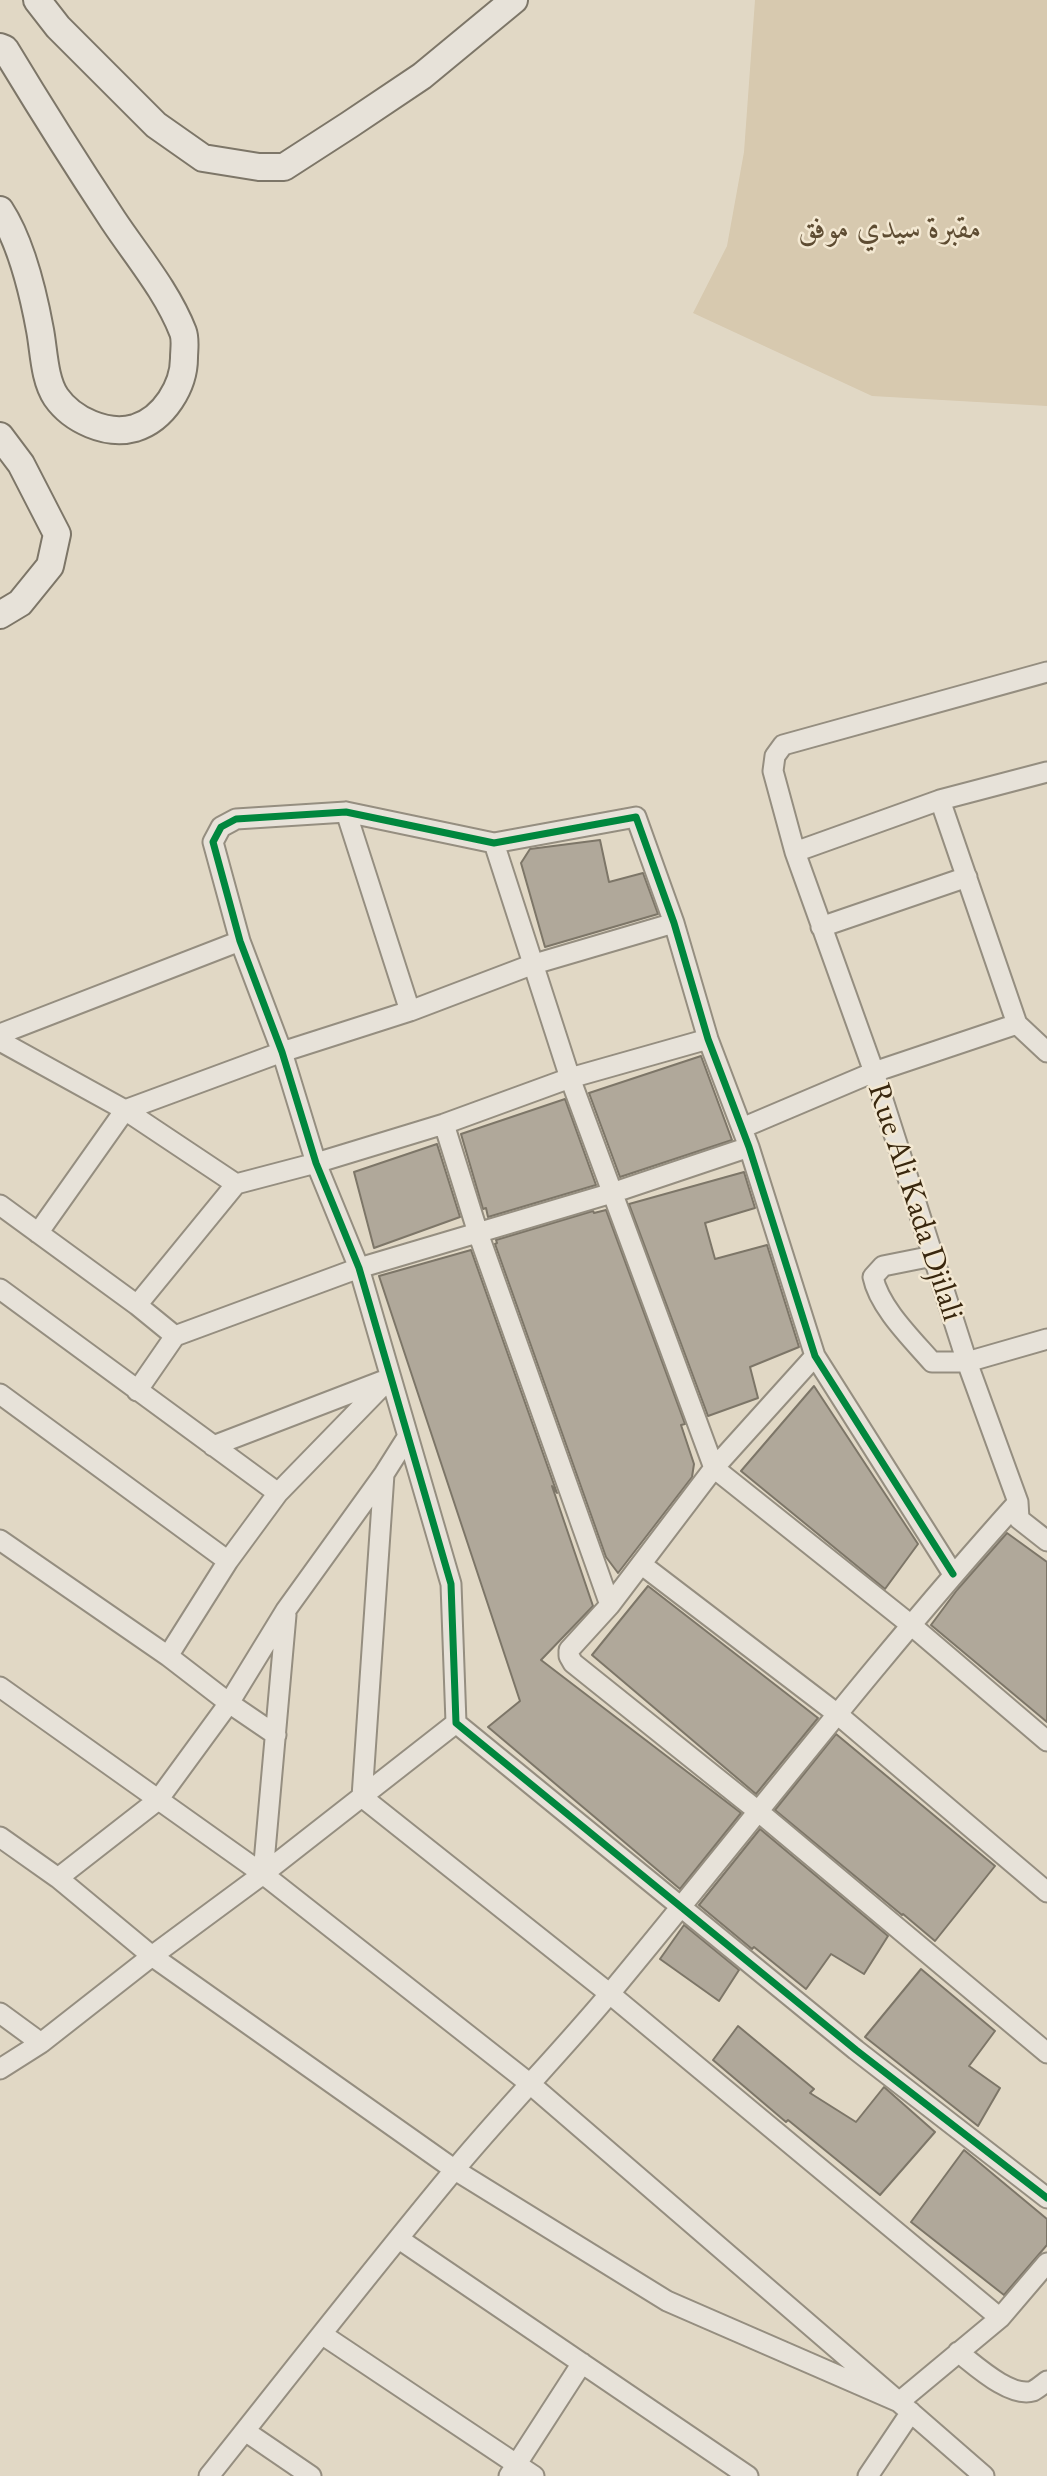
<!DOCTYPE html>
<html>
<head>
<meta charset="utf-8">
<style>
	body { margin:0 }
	canvas { display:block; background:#e1d8c5 }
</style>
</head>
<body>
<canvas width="1047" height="2476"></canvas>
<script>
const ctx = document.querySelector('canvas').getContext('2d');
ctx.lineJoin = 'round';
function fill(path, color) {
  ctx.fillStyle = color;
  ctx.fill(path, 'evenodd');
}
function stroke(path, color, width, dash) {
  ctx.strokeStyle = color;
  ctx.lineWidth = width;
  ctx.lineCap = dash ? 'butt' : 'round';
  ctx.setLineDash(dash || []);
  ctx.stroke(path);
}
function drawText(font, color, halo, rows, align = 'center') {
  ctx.font = font + ' "EB Garamond",Amiri,serif';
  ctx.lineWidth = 5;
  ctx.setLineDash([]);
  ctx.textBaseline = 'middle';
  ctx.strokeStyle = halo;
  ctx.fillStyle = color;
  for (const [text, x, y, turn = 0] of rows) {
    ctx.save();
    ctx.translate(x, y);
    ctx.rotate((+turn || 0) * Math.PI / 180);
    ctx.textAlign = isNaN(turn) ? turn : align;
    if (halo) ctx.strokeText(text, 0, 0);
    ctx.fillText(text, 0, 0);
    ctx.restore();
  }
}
fill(new Path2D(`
	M755 0H1047V406L872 396 693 313 727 246 744 152Z`), '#d7c9af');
const building = new Path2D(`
	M600 840 609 882 643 873 658 914 545 947 521 863 530 849Z
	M701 1056 732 1140 620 1177 589 1093Z
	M565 1099 596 1185 488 1217 486 1208 483 1209 461 1134Z
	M437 1144 460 1217 374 1248 354 1172Z
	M744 1172 755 1208 705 1223 715 1259 767 1245 799 1347 750 1367 758 1398 708 1416 629 1204Z
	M606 1210 685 1424 681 1425 694 1464 692 1477 618 1573 606 1557 495 1244 497 1243 496 1240 593 1211 594 1213Z
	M471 1250 557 1493 552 1486 593 1606 541 1660 741 1813 680 1889 488 1727 520 1701 379 1276Z
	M814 1386 918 1544 885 1589 741 1471Z
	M1007 1533 1047 1562V1722L931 1625 957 1590Z
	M648 1586 818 1718 756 1794 592 1655Z
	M836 1734 995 1866 935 1941 903 1914 902 1915 775 1810Z
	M760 1829 888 1936 864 1974 831 1954 806 1989 754 1947 752 1949 699 1905Z
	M684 1925 739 1970 719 2001 660 1959Z
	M921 1969 995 2031 969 2066 1000 2088 978 2126 865 2037Z
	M738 2026 814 2089 810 2093 856 2122 884 2087 935 2132 880 2195 788 2120 786 2122 713 2060Z
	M964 2150 1047 2219V2245L1004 2295 911 2222Z`);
fill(building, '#b0a89a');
stroke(building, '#7d7668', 2);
const street = new Path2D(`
	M1047 672 783 745 775 756 773 771 795 852 874 1072 967 1362 1018 1502 1019 1519 1047 1541
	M940 800 1017 1024 1047 1052
	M346 812 410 1011
	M494 843 570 1078 714 1468 911 1625 1047 1741
	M795 852 940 800 1047 772
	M821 927 967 877
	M0 1034 240 941
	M0 1041 125 1110 236 1184
	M444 1124 478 1233 610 1605
	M742 1128 874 1072 1017 1024
	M0 1205 137 1305 175 1336
	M38 1233 125 1110 282 1052 410 1011 531 965 674 923
	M933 1256 883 1266 873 1277C879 1307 912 1339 932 1362H967L1047 1339
	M0 1289 278 1493
	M137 1305 236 1184 316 1163 444 1124 570 1078 708 1039
	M815 1356 714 1468 610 1605 569 1650V1656L573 1663 759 1812 1047 2053
	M137 1391 175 1336 359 1268 612 1193 749 1147
	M0 1394 228 1561
	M384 1474 362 1797 610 1994 1000 2318
	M0 1540 168 1656 229 1703 276 1735
	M641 1564 836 1713 1047 1892
	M953 1574 815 1356 749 1147 708 1039 674 923 636 817 494 843 346 812 236 819 221 827 213 842 240 941 282 1052 316 1163 359 1268 451 1584 456 1723 856 2050 1047 2198
	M168 1656 228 1561 278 1493 390 1378 213 1446
	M0 1687 263 1874 529 2083 899 2402 1000 2318 1047 2263
	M0 1837 58 1878 152 1956 455 2170 667 2301 899 2402 984 2476
	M263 1874 286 1615
	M58 1878 158 1800 229 1703 286 1610 384 1474 408 1436
	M0 2013 41 2043
	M0 2069 41 2043 152 1956 263 1874 456 1723
	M399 2239 748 2476
	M323 2335 534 2476
	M958 2352C975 2365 1010 2398 1033 2391 1037 2389 1043 2384 1047 2381
	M245 2431 311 2476
	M209 2476C291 2373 372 2269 456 2168 506 2108 561 2052 611 1992 747 1828 876 1660 1018 1502
	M509 2476 582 2363
	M868 2476 911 2412`);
const secondary = new Path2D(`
	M37 0 58 27 156 125 203 158 259 167H284L349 125 422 76 514 0
	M0 47 5 49C40 107 76 164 113 220 137 256 167 291 183 332 186 340 184 350 184 358 184 386 164 419 135 428 107 436 72 420 56 397 44 379 44 351 40 330 33 292 21 242 0 210
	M0 436 21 464 57 534 50 566 20 603 0 615`);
stroke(street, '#958e80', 23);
stroke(secondary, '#7d7668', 30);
stroke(street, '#e7e2d9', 19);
stroke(secondary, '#e7e2d9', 26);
stroke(new Path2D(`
	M953 1574 815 1356 749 1147 708 1039 674 923 636 817 494 843 346 812 236 819 221 827 213 842 240 941 282 1052 316 1163 359 1268 451 1584 456 1723 856 2050 1047 2198`), '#00873e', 7);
drawText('italic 32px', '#5e4c32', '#f3e8d2', [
	["مقبرة سيدي موفق",890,229]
]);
drawText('32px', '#39270e', '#f3e8d2', [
	["Rue Ali Kada Djilali",915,1202,72]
]);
</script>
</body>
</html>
